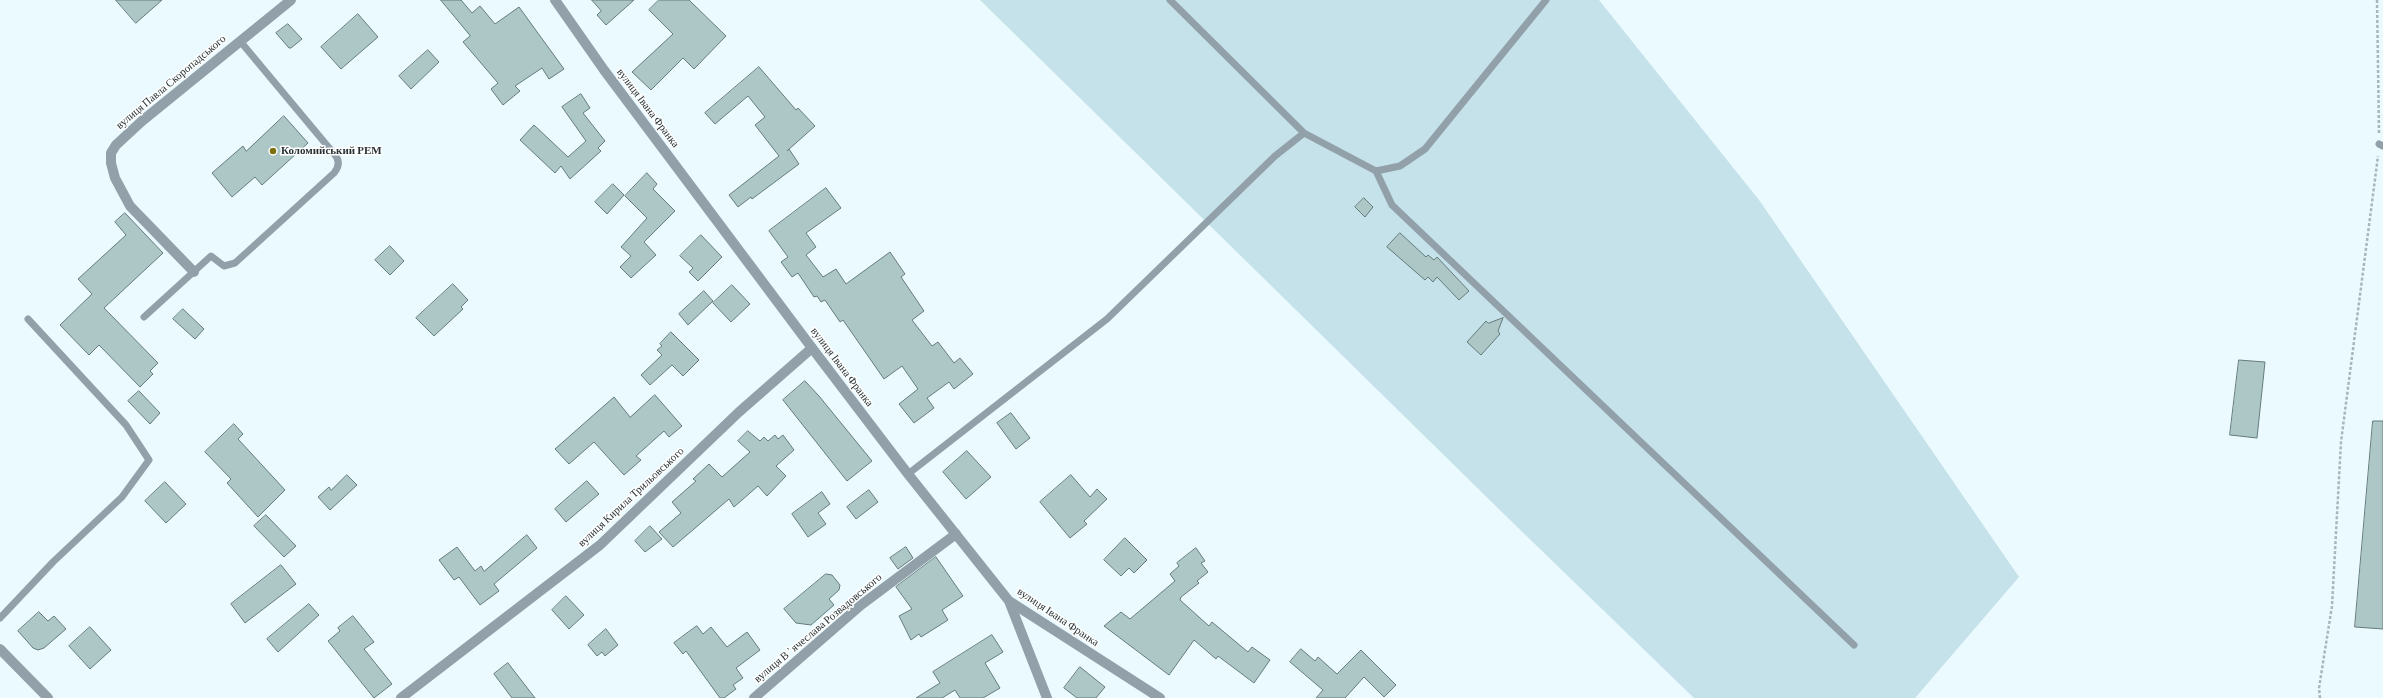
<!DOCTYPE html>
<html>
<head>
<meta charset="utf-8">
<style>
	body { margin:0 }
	canvas { display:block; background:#ebfafe }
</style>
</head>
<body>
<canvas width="2383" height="698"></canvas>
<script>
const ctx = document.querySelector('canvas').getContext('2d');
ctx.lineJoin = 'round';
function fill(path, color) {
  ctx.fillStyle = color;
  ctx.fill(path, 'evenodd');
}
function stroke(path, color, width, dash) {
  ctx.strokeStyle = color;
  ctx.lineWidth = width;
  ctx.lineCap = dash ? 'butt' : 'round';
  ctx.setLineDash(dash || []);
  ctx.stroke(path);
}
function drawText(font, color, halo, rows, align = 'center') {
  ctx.font = font + ' "Crimson Pro",serif';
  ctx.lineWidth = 3;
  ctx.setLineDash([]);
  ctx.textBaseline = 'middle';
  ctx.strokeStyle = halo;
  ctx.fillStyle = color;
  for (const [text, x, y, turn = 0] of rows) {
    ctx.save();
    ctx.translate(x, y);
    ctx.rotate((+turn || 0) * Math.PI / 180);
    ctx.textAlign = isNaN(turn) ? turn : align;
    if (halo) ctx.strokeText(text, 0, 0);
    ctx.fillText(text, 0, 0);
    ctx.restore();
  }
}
fill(new Path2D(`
	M980 0H1599L1759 200 2019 577 1915 698H1694L1508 518Z`), '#c5e1e9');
const building = new Path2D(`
	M116 0H162L136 23Z
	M441 0H461L472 13 480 6 495 24 519 7 564 69 549 79 542 68 515 86 520 91 503 105 491 89 498 83 463 42 470 36Z
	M592 0H634L606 25 597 15 601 11Z
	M659 0H689L726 36 694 69 683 58 651 90 632 72 673 34 649 10Z
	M358 14 378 37 341 69 321 47Z
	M288 24 302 39 291 48H289L276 33Z
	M428 50 439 62 411 89 399 76Z
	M759 67 796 110 798 108 815 126 787 151 789 149 799 164 752 199 751 197 738 207 729 195 779 156 755 125 765 117 748 96 715 124 705 113Z
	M581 94 590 108 583 113 605 141 598 148 601 151 570 179 561 166 555 173 520 140 534 125 568 157 586 141 562 107Z
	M284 116 308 143 262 185 255 177 232 197 212 173 243 146 246 151Z
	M647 173 657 184 653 189 675 211 644 242 656 255 631 278 620 267 631 256 621 247 647 218 625 196Z
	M613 184 624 195 607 214 595 202Z
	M826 188 841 208 806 233 816 247 806 255 823 277 836 269 846 284 890 252 905 274 901 277 924 311 912 320 932 346 938 342 954 363 960 358 973 374 954 389 949 382 927 398 934 408 914 423 899 404 918 389 902 366 884 379 843 320 840 322 825 300 821 302 817 296 814 297 798 273 792 277 781 262 788 257 769 231Z
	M1364 198 1373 207 1365 217 1355 207Z
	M125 213 163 253 104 308 158 363 150 371 153 374 140 387 99 345 89 355 60 325 92 294 78 279 126 235 115 222Z
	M1400 233 1426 257 1428 255 1434 260 1437 257 1469 291 1459 300 1437 277 1433 282 1428 277 1425 280 1387 247Z
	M701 235 722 257 698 281 689 272 693 268 680 256Z
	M390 246 404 261 390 275 375 260Z
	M453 284 468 300 461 307 463 309 434 336 416 318Z
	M732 285 750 304 731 322 713 303Z
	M704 291 713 301 688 325 679 314Z
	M183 309 204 329 195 339 173 319Z
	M1503 318 1498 331 1500 334 1481 355 1467 342 1486 321 1488 323Z
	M671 332 699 360 683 376 672 365 650 385 641 375 662 355 657 350 662 346 660 344Z
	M2239 360 2265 362 2257 438 2230 435Z
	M805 381 819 396 872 461 847 481 783 400Z
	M139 391 160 413 150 424 128 401Z
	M655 395 682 426 669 437 664 431 636 456 641 460 624 475 594 442 569 464 555 449 614 397 630 417Z
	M1011 413 1030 438 1016 449 997 423Z
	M2373 421H2383V629L2355 627Z
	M234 424 243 434 238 439 285 490 258 517 227 483 231 479 205 452Z
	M748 431 760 441 764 437 768 441 775 435 778 439 783 435 794 450 776 466 786 476 767 496 758 486 734 507 729 499 673 547 659 532 681 513 672 502 696 481 693 479 709 464 722 477 750 452 738 441Z
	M967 451 991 477 966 499 943 472Z
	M347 475 357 485 330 510 318 497 329 487 331 490Z
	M1071 475 1090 497 1097 489 1107 499 1084 521 1087 524 1070 538 1040 502Z
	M587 481 599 494 566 522 555 509Z
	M165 482 186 504 166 523 145 501Z
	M869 490 878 502 856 519 847 507Z
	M822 492 830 504 818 513 826 524 808 537 792 514Z
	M266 515 296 546 284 557 254 526Z
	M650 526 662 539 645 552 635 541Z
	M527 535 537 548 494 584 499 591 480 605 459 577 454 580 439 560 457 547 475 571 481 566 484 571Z
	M1125 538 1147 560 1134 573 1129 568 1121 576 1104 560Z
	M906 547 913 558 898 569 890 558Z
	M1196 548 1205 561 1201 563 1208 572 1197 581 1199 583 1181 597 1180 600 1209 626 1212 622 1248 652 1252 647 1270 660 1254 683 1218 656 1216 659 1194 640 1169 675 1104 626 1121 612 1130 619 1175 581 1170 574 1179 566 1177 563Z
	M936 557 963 596 942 610 948 620 921 637 919 634 911 640 899 616 912 609 896 587Z
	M281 565 296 584 245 623 231 604Z
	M826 574 832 575 840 585 839 590 829 599 834 605 811 625 796 623 784 609Z
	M566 596 584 615 569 629 552 610Z
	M309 604 319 615 278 652 267 639Z
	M39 612 48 621 54 616 66 629 44 648 38 650 33 648 18 631Z
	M353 616 374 642 364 649 392 684 374 698 328 641 340 631 338 628Z
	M697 626 703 634 711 627 727 647 747 632 760 650 736 668 743 678 733 685 736 689 724 698H720L686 651 683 654 674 643Z
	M90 627 111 650 90 669 69 646Z
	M606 629 618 645 605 656 602 652 597 656 588 645Z
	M992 635 1003 652 985 663 1000 688 983 698H960L955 690 942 698H916L940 683 933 672Z
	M1301 649 1315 661 1318 657 1337 674 1361 650 1396 685 1384 697 1364 677 1345 698H1316L1323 690 1290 662Z
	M508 663 535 698H512L494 674Z
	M1080 667 1105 687 1096 698H1077L1064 688Z`);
fill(building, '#adc7c6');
stroke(building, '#657c7c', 1);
stroke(new Path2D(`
	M2377 0 2379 133
	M2320 698 2319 688 2332 606 2341 442 2378 156`), '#a8b5b9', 2.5, [3, 2]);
stroke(new Path2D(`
	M1170 0 1304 133
	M2379 144 2383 146
	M1376 171 1392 205 1854 645
	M144 317 211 256 224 266 235 263 334 173C339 167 340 161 335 155L240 41
	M908 474 1107 319 1275 156 1304 133 1376 171 1400 166 1425 149 1546 0
	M0 618 53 562 122 497 149 460 126 425 28 319`), '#92a0aa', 7);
stroke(new Path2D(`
	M194 272 130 206 115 178 111 163V153L116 145 142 121 291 0
	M0 649 48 698
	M401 698 600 545 739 412 812 348
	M754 698 861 605 956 534`), '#92a0aa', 10);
stroke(new Path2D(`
	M555 0 604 70 812 348 908 474 1009 601 1160 698
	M1009 601 1047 698`), '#92a0aa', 10);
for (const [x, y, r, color] of [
	[273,151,4,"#7d700f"]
]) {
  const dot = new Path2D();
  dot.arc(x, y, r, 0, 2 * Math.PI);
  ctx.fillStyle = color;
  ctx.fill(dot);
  stroke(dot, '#fff', 1.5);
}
drawText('11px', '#273134', '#fff', [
	["вулиця Павла Скоропадського",171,82,-40],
	["вулиця Івана Франка",648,108,53],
	["вулиця Івана Франка",842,367,53],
	["вулиця Кирила Трильовського",631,497,-43],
	["вулиця Івана Франка",1058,617,34],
	["вулиця Вʼячеслава Розвадовського",818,628,-40]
]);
drawText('bold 11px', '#273134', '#fff', [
	["Коломийський РЕМ",281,151]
], 'left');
</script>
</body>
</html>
